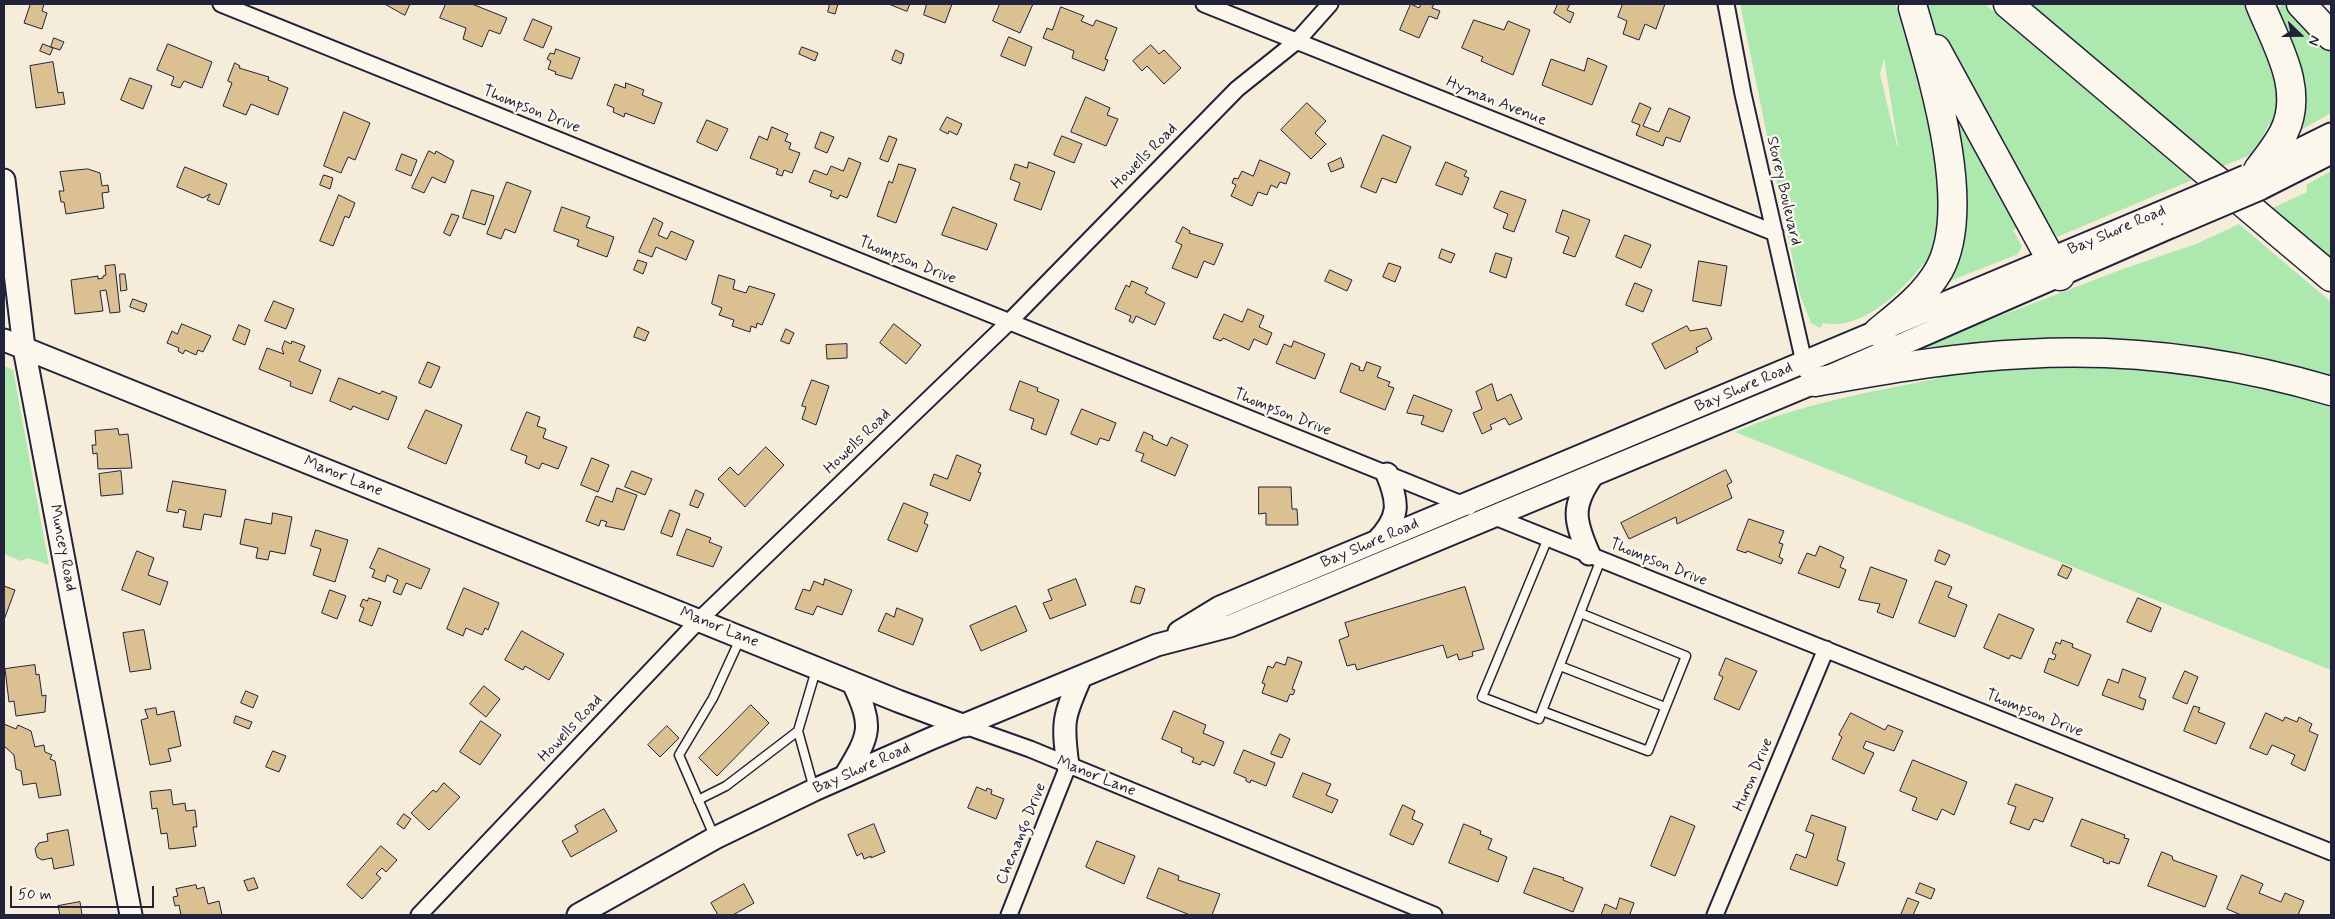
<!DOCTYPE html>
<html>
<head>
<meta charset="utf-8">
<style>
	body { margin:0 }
	#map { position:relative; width:2335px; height:919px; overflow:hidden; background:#f5ecda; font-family:Mynerve,sans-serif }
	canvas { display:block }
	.frame { position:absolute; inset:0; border:5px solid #22223b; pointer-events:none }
	.north { position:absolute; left:2275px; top:10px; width:50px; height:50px; -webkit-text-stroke:4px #fbf7ec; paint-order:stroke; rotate:112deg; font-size:14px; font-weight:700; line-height:20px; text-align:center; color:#22223b }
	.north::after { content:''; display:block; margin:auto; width:18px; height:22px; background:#22223b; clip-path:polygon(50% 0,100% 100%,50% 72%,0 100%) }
	.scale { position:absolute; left:10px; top:886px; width:144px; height:22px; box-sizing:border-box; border:2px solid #22223b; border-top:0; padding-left:6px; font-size:15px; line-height:18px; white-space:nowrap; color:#22223b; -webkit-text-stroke:4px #fbf7ec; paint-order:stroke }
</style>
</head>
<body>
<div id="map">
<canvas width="2335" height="919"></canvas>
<div class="frame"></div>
<div class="north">N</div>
<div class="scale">50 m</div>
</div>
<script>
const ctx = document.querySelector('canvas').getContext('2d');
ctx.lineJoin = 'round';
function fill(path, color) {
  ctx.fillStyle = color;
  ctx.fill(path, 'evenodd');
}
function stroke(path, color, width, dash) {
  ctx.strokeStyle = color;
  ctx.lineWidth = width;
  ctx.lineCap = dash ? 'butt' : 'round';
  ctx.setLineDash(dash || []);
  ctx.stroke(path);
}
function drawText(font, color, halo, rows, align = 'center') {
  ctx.font = font + ' Mynerve,sans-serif';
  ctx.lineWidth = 4.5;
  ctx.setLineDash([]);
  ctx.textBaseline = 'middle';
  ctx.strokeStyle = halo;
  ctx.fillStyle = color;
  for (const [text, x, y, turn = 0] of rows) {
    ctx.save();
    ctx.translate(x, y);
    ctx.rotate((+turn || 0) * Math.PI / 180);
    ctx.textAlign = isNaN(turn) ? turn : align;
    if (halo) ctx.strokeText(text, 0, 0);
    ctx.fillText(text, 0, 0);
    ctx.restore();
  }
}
fill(new Path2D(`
	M1740 4H1895L1928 100 1941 216 1931 266 1923 264C1901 292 1862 331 1823 323L1820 328 1811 323 1800 295ZM1884 58 1898 146H1897L1880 74Z
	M1920 4H1985L2192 180 2057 237 2046 219 2039 221Z
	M2029 4H2247L2279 90 2277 128 2268 125 2255 153 2216 169 2156 111Z
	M2284 4 2322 45 2331 50V113L2294 134 2271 12Z
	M1949 97 2019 227 2013 230 2022 246 2018 254 1950 281 1944 280Z
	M2331 171V272L2262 213 2307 192 2306 185Z
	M2239 224 2331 302V382L1903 353 2123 269 2196 244Z
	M2042 360 2153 364 2266 385 2331 406V670L1735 432C1800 404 1870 392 1940 378L1939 371Z
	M4 366 13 370 49 565 28 558 21 561 4 554Z`), '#ade8ae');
const building = new Path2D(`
	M26 4H44L42 11 47 13 42 29 24 23 30 5Z
	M385 4H410L405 15Z
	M446 4H472L507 18 500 34 489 30 482 47 463 39 466 28 440 18Z
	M830 4H838L835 14 828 12Z
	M889 4H910L907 11Z
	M927 4H952L945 23 924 15Z
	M1000 4H1033L1020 33 993 21Z
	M1411 4 1419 8 1421 4H1434L1432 8 1440 11 1437 19 1429 16 1419 38 1400 30Z
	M1558 4H1570L1567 10 1574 13 1570 23 1554 13Z
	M1623 4H1665L1656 29 1645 24 1639 40 1623 34 1627 21 1618 17Z
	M1061 7 1084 16 1081 21 1093 26 1096 20 1117 28 1105 59 1108 60 1104 71 1072 58 1074 51 1043 38 1047 28 1052 30Z
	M533 19 552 27 543 48 524 40Z
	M1474 20 1504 30 1508 21 1530 30 1513 75 1481 61 1483 57 1462 48Z
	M1009 37 1032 47 1025 66 1001 56Z
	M54 38 64 42 60 50 51 47Z
	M43 44 53 48 50 55 40 51Z
	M168 44 212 62 202 88 184 81 180 88 171 85 174 77 157 70Z
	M1151 45 1159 54 1164 50 1181 68 1164 84 1147 66 1142 71 1133 61Z
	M802 47 818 53 815 61 799 54Z
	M556 49 580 58 572 79 555 74 556 72 548 69 551 61 547 59 550 53 554 54Z
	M896 50 904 54 901 64 892 60Z
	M1588 58 1607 66 1592 105 1542 85 1551 59 1584 71Z
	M53 62 58 93 63 92 65 104 36 108 30 66Z
	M235 63 240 66 239 68 269 77 268 80 288 88 278 115 251 104 246 115 223 106 232 83 228 81Z
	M130 78 152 86 143 109 121 100Z
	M626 83 644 90 642 95 662 103 654 124 625 113 624 117 613 112 614 108 607 105 615 84 625 88Z
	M1086 97 1110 108 1107 115 1118 119 1106 146 1071 132Z
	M1307 103 1326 121 1315 133 1326 144 1311 159 1281 130Z
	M1640 103 1651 108 1643 126 1659 132 1669 108 1690 117 1680 142 1666 137 1663 146 1636 135 1640 125 1632 122Z
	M344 112 370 123 355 160 348 157 341 173 324 166Z
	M947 117 962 124 957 135 949 131 948 134 940 130Z
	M707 120 728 129 717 151 697 142Z
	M772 127 788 134 785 141 791 143 789 149 800 153 792 173 784 170 782 176 776 174 778 169 750 158 759 136 767 140Z
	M821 132 834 137 827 153 815 148Z
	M1383 135 1411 147 1396 183 1382 178 1376 193 1361 187Z
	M889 136 897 139 888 162 880 159Z
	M1062 136 1082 144 1074 163 1054 155Z
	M429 151 435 154 436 151 454 161 445 183 432 177 424 193 412 188Z
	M402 154 417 160 411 176 396 170Z
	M849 158 861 163 847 198 840 195 838 199 830 196 832 191 809 182 814 170 827 175 831 166 843 171Z
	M1341 158 1344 167 1331 172 1328 164Z
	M1260 160 1290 173 1286 184 1280 182 1277 188 1271 185 1267 195 1258 192 1252 206 1231 196 1236 185 1232 183 1234 178 1238 179 1242 171 1253 176Z
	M1029 162 1055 172 1041 210 1014 200 1020 183 1010 179 1015 164 1027 168Z
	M1446 162 1467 171 1464 176 1469 178 1462 195 1436 185Z
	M899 164 916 169 896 223 877 216 889 181 892 183Z
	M185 167 227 184 219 205 207 200 210 194 203 198 177 187Z
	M88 169 100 173 102 186 108 185 109 192 102 193 104 208 66 214 64 202H61L59 191H64L60 172Z
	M324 175 333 178 330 189 320 185Z
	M507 182 531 191 515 233 505 229 501 239 487 234Z
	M472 190 494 196 485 225 463 218Z
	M1501 191 1526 200 1514 232 1503 228 1508 214 1494 208Z
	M339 195 355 203 349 218 345 216 333 246 320 241Z
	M562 207 590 217 586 227 614 237 607 257 577 246 579 240 554 231Z
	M953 207 997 224 987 250 942 235Z
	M1563 210 1590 220 1575 257 1563 253 1569 237 1556 232Z
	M452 214 459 216 450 236 444 233Z
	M654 218 663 223 658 235 667 239 671 231 694 241 686 260 656 247 652 257 639 252Z
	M1183 227 1190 231 1189 233 1223 244 1214 265 1204 261 1197 278 1172 268 1182 245 1176 242Z
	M1625 235 1651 245 1641 268 1616 257Z
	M1442 249 1455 254 1451 263 1439 258Z
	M1496 253 1512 258 1506 278 1490 272Z
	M638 260 647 263 643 274 634 270Z
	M1699 261 1727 266 1721 306 1693 301Z
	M1389 263 1401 267 1395 282 1383 277Z
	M115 265 120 312 110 313 106 290 100 291 103 311 75 314 71 280 98 276V279L103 278V276L106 275 105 266Z
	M1330 270 1352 280 1347 291 1325 281Z
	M120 274H125L127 290 121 291Z
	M719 275 735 280 733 289 746 293 749 286 775 294 762 325 757 323 756 328 751 326 750 332 732 326 734 320 719 315 722 308 712 304Z
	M1132 281 1148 288 1145 293 1165 303 1155 325 1136 316 1133 323 1129 321 1131 316 1115 309 1126 285 1129 287Z
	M1635 283 1652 290 1643 312 1626 305Z
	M133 299 147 304 144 312 130 307Z
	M274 301 294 309 286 329 265 321Z
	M1248 309 1264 316 1259 327 1272 333 1267 345 1254 339 1249 350 1223 338 1221 341 1213 338 1224 314 1242 322Z
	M182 324 211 336 203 352 198 350 196 355 185 350 183 354 178 351 179 348 167 343 172 331 177 334Z
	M894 324 921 345 906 364 880 343Z
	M239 325 250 330 245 345 233 340Z
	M1687 326 1690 331 1707 328 1712 339 1696 348 1698 352 1665 369 1652 344Z
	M638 327 649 332 645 341 634 337Z
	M786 329 794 333 789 344 781 341Z
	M285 341 291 344 292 341 305 346 299 361 321 370 312 394 290 386 291 382 259 369 267 348 284 354 282 349Z
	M1294 341 1325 354 1315 379 1276 363 1284 344 1291 347Z
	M847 344V358L827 359 826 345Z
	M428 362 440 367 431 388 419 383Z
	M1367 362 1381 367 1377 377 1390 382 1388 386 1394 388 1385 410 1340 392 1351 363 1360 367 1359 370 1363 371Z
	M339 378 380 394 382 391 397 397 388 420 353 406 351 410 330 401Z
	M812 380 829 386 816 425 802 419 806 407 802 406Z
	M1020 381 1038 388 1037 391 1059 400 1046 435 1031 429 1034 419 1010 410Z
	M1492 384 1497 401 1511 394 1522 419 1509 425 1505 418 1490 425 1492 429 1482 434 1473 413 1482 409 1476 392Z
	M1414 395 1452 410 1443 432 1421 424 1424 416 1407 413Z
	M1082 409 1116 423 1109 441 1100 438 1097 445 1071 434Z
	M426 410 462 425 446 464 408 448Z
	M527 412 540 417 537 426 546 429 543 438 567 447 558 469 542 463 539 469 525 463 527 456 511 450Z
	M118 429 119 435 128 434 132 468 98 469 97 453 93 454 92 445H96L95 431Z
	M1144 432 1153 436 1152 439 1167 446 1171 437 1188 445 1175 476 1141 461 1144 454 1136 451Z
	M766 447 784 465 745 507 718 479 730 467 738 475Z
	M957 455 981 465 978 472 981 473 970 501 930 485 934 474 947 479Z
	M592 458 609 465 598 492 581 485Z
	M1726 470 1732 482 1727 485 1732 498 1677 524 1676 517 1629 539 1621 523Z
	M121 471 123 494 101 496 99 474Z
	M632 471 652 479 645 495 625 487Z
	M173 481 226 490 221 517 204 514 201 530 183 527 186 511 179 509 178 513 167 511Z
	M1259 487H1291L1292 509H1297L1298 525H1266V513L1259 514Z
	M617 488 637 495 624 530 605 526 607 522 601 520 599 526 586 521 596 496 612 502Z
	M696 490 704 494 698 508 690 505Z
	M904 503 928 513 924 523 928 525 917 552 888 540Z
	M670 510 680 514 672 537 661 533Z
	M273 513 292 517 285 554 270 551 268 560 256 558 258 548 240 544 245 519 271 524Z
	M1749 519 1784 531 1779 543 1783 544 1779 557 1783 559 1781 564 1747 551 1746 553 1737 550Z
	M687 529 711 538 709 542 722 547 713 567 677 555Z
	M316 530 348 540 335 582 313 575 321 549 311 546Z
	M1820 546 1844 557 1840 567 1846 570 1839 588 1798 573 1807 553 1815 556Z
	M379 548 430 569 421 589 406 583 401 595 393 592 398 580 387 575 385 582 372 577 375 570 370 568Z
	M1939 550 1950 555 1945 565 1935 561Z
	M137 551 154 558 148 575 168 582 160 605 122 590Z
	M2063 565 2072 569 2067 579 2058 575Z
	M1871 567 1907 580 1893 618 1877 612 1880 604 1859 600Z
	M825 579 852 590 842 615 817 606 813 615 795 609 803 589 810 591 814 581 823 585Z
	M1076 579 1086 605 1050 619 1043 603 1052 600 1048 590Z
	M1936 581 1952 587 1948 597 1967 605 1955 637 1919 623Z
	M4 586 15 590 4 620Z
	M1136 586 1145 589 1140 604 1131 602Z
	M1465 587 1484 649 1472 652 1473 656 1459 660 1457 654 1447 658 1443 645 1357 670 1355 664 1347 666 1339 640 1349 636 1345 623Z
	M464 588 499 603 488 630 485 628 482 635 466 628 463 636 447 629Z
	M330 590 346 596 337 619 322 613Z
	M369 598 381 602 372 626 359 621 364 608 360 606 363 599 367 601Z
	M2138 598 2161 608 2151 632 2127 622Z
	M1016 606 1027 631 981 651 970 626Z
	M897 608 923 619 913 645 878 631 886 613 894 617Z
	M1999 614 2034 629 2021 659 2011 655 2009 659 1984 648Z
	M144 630 151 669 130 672 123 633Z
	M522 631 564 654 549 680 525 666 523 670 505 660Z
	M2062 640 2073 644 2072 647 2091 655 2078 686 2044 672 2049 658 2054 660 2056 655 2052 653 2056 642 2060 644Z
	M1288 657 1302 662 1292 689 1295 690 1293 695 1290 694 1287 702 1262 693 1265 684 1262 683 1268 666 1273 668 1276 662 1285 665Z
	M1726 658 1757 671 1739 710 1714 699 1723 677 1719 675Z
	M35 665 36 675 39 674 42 696 46 695 45 712 16 716 14 701 9 702 5 669Z
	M2123 669 2146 678 2139 697 2146 700 2143 710 2102 695 2108 679 2118 683Z
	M2185 671 2198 677 2187 704 2173 698Z
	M484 686 500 699 486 717 470 704Z
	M246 691 258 696 253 708 241 703Z
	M751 705 769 723 717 776 699 758Z
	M2194 706 2200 708 2198 712 2225 723 2216 744 2184 731Z
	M156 708 157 715 174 711 181 746 168 749 171 761 150 765 141 720 148 718 145 710Z
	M1174 711 1206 725 1203 733 1224 742 1214 766 1202 761 1200 765 1192 762 1194 758 1181 752 1182 748 1162 739Z
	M1851 713 1885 730 1888 725 1903 731 1894 751 1866 741 1863 748 1874 753 1864 774 1832 759 1842 737 1839 735Z
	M2266 713 2283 721 2285 717 2297 722 2299 717 2312 724 2309 731 2318 735 2305 771 2291 764 2295 755 2272 745 2267 755 2250 748Z
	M236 716 252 722 249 729 234 723Z
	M481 721 501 735 480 765 460 752Z
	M4 724 16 729 18 725 31 731 35 747 44 745 45 752 52 755 50 759 55 761 61 795 39 798 36 783 23 785 21 771 16 769 14 755 4 746Z
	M667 726 679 738 660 757 648 745Z
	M1280 734 1290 739 1282 758 1271 754Z
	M1244 750 1275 763 1266 786 1251 780 1250 783 1246 781V778L1234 773Z
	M273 751 286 756 279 772 266 767Z
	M1913 760 1967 782 1954 815 1942 809 1937 820 1912 810 1917 798 1900 791Z
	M1303 773 1331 784 1326 795 1338 800 1332 813 1293 797Z
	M444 783 460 797 429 830 411 813 433 790 436 792Z
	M2016 784 2053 798 2043 822 2034 819 2029 830 2010 823 2016 807 2008 804Z
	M977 787 986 791 987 788 992 790 991 794 1004 799 996 819 968 808Z
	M171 790 173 805 185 803 186 811 195 810 197 827H193L196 846 169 849 167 833 161 834 157 808 152 809 150 792Z
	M1403 805 1415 811 1412 819 1423 824 1413 845 1390 835Z
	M604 809 617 831 571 857 562 841 578 832 575 826Z
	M404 814 411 819 404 829 397 824Z
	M1812 815 1846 827 1837 860 1845 863 1837 886 1790 869 1796 854 1806 858 1814 834 1806 831Z
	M1671 816 1695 826 1675 876 1651 866Z
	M2082 819 2125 835 2124 838 2129 839 2119 864 2110 861 2109 864 2103 862 2104 859 2071 846Z
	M874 824 885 852 871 858V856L864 859 862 853 857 856 848 835Z
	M1464 824 1481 831 1480 834 1492 839 1488 849 1507 857 1498 882 1449 863Z
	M68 830 74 865 54 869 52 858 42 860 37 857 35 849 39 843 48 841 47 834Z
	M1097 841 1135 856 1124 884 1086 867Z
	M381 846 397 860 386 872 382 868 376 874 381 878 362 899 347 885Z
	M2162 852 2172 856 2173 860 2217 876 2205 907 2148 886Z
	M1159 868 1179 876 1178 880 1220 894 1212 915H1190L1147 898Z
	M1534 868 1564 878 1563 880 1583 888 1573 912 1524 893Z
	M2242 875 2263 884 2259 893 2281 902 2285 893 2304 901 2298 915H2241L2227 909Z
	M254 878 258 888 248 891 244 881Z
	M1920 883 1935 889 1931 899 1916 893Z
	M744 884 754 903 733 915H718L711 903Z
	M196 885 197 889 204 887 208 904 219 901 222 915H181L179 905 175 906 173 897 178 896 176 889Z
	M1620 898 1634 903 1630 914 1633 915H1601L1605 904 1616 909Z
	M1908 898 1919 902 1913 915H1901Z
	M80 902 82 915H60L58 906Z`);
fill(building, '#dbc191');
stroke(building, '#22223b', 1);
const lane = new Path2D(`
	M1548 538 1482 697 1539 719 1601 559
	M1560 666 1665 707
	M1542 711 1648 751 1686 656 1580 613
	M814 789 798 731 816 670
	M698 800 726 786 798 731
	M715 838 679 755 713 698 740 639`);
const street = new Path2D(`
	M221 4 1469 507
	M1204 4 1775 233
	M1726 4 1743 94 1806 371
	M1490 515 2331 852
	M965 726 1030 749 1434 915
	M419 915 699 620 1010 321 1237 89 1297 41 1330 4
	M1009 915 1068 766
	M1715 915 1826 649`);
const secondary = new Path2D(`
	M2258 170 2331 134
	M4 180 24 348 131 915
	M2260 189 2331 153
	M4 340 898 701 965 726
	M1377 541C1400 517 1399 503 1387 474
	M1589 554C1574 520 1571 506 1593 475
	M1179 632 1220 607 2157 214
	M1068 766C1062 722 1063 717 1081 677
	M845 776C870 734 874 728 853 683
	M578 915 715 838 814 790 930 739 1157 645 1230 626 1809 385 2173 226`);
const highway = new Path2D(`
	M2008 4 2331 277
	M2301 4 2331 36
	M1936 49 2060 276
	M2258 170C2267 158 2277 146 2284 132 2305 89 2276 44 2260 4
	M1878 332C1900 314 1925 295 1939 270 1974 207 1932 74 1913 8
	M1815 382C1884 370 1954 357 2024 354 2127 348 2233 362 2331 391`);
stroke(lane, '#22223b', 11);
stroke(street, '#22223b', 19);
stroke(secondary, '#22223b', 25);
stroke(highway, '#22223b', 31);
stroke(lane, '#fbf7ec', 8);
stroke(street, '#fbf7ec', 15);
stroke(secondary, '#fbf7ec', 21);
stroke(highway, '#fbf7ec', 28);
const secondaryBridge = new Path2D(`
	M2157 214 2246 176
	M2173 226 2260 189`);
stroke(secondaryBridge, '#22223b', 25, []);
stroke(secondaryBridge, '#fbf7ec', 21);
drawText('16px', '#22223b', '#fbf7ec', [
	["Hyman Avenue",1496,102,22],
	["Thompson Drive",531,110,22],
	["Howells Road",1145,157,-45],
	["Storey Boulevard",1783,191,77],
	["Bay Shore Road",2117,231,-23],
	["Thompson Drive",907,261,22],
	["Bay Shore Road",1744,388,-23],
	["Thompson Drive",1282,413,22],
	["Howells Road",858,442,-44],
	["Manor Lane",343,477,22],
	["Bay Shore Road",1370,544,-23],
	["Muncey Road",62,548,79],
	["Thompson Drive",1658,563,22],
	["Manor Lane",719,628,22],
	["Thompson Drive",2034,714,22],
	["Howells Road",571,729,-47],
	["Bay Shore Road",862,769,-24],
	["Huron Drive",1754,775,-67],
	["Manor Lane",1096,777,22],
	["Chenango Drive",1022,834,-68]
]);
</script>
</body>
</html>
